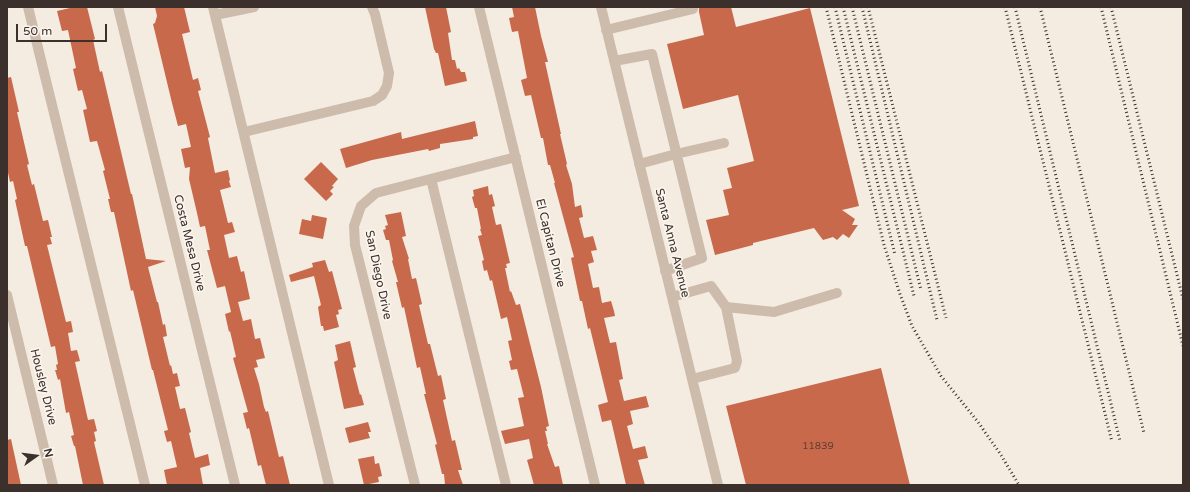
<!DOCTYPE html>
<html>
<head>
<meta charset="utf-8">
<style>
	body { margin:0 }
	#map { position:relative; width:1190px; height:492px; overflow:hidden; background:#f4ebe1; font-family:"Varela Round",sans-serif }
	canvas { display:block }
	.frame { position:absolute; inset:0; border:8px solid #3b302b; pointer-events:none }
	.north { position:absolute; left:16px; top:436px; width:40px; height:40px; -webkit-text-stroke:3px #fbf5ee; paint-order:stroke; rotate:76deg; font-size:11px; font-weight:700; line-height:16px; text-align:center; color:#3b302b }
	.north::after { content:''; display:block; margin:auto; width:14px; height:18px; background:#3b302b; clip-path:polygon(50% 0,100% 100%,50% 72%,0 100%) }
	.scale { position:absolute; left:16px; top:24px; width:91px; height:18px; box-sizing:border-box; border:2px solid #3b302b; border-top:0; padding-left:5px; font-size:12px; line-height:14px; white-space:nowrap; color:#3b302b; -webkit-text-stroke:3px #fbf5ee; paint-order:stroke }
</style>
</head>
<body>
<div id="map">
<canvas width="1190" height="492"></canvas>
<div class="frame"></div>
<div class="north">N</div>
<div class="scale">50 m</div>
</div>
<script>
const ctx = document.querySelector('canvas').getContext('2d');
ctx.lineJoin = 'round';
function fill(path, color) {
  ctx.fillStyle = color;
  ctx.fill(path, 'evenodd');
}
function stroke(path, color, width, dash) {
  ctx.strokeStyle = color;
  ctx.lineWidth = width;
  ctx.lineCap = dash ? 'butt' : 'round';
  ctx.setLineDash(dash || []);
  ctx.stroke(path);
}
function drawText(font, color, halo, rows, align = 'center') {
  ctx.font = font + ' "Varela Round",sans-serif';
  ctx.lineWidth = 3.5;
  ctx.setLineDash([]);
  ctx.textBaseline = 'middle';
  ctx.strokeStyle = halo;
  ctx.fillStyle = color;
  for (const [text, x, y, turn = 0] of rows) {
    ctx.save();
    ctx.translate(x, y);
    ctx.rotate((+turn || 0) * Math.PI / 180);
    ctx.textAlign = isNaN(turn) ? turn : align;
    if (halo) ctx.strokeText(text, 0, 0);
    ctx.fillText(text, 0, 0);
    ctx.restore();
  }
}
fill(new Path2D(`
	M70 7H87L95 39 93 40 100 72 102 71 131 194H132L146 259 166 261 148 267 157 302H158L163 325 165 324 167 336 163 337 170 366 171 365 173 374 177 373 180 386 175 387 180 409 185 408 191 432 189 433 195 458 208 454 210 465 200 468 203 485H167L164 470 177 467 171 441 167 442 164 431 168 430 153 370H152L133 290 131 291 114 212H111L108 199H110L103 171 105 170 97 141 90 142 83 110 87 109 82 90 78 91 73 69 76 68 68 30 62 31 57 11 70 8Z
	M155 7H184L190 32 182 34 193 80 198 78 201 90 198 91 210 137 208 138 215 173 228 170 230 180 229 181 231 187 220 190 228 223 232 222 235 232 224 235 229 258 237 256 241 272 244 271 250 299 238 302 243 321 251 319 255 339 260 338 265 358 256 360 258 367 254 368 259 384 264 407 266 412 268 411 279 457 283 456 290 485H266L261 465 258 466 249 428 247 429 243 413 248 412 233 358 236 357 230 331 229 332 225 314 231 312 225 286 217 288 207 250H210L205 226 200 227 197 213 189 179 190 167 185 168 181 149 191 147 186 124 178 126 172 103 153 24 155 23 157 16Z
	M425 7H446L451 32 448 33 452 60H455L457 69 459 68 461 72H465L467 81 445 86 438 53H436L434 49Z
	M512 7H535L541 36 548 62H545L561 134H560L567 164 566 165 572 184 575 207 581 205 583 217 579 218 584 238 593 236 597 250 591 251 594 262 588 264 593 288 599 287 602 303 611 301 614 311 615 316 604 318 610 343 616 342 623 379 619 380 624 401 646 396 649 407 630 411 633 424 627 426 633 449 645 446 648 458 638 460 645 485H626L611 420 602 422 598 405 608 402 590 328 588 329 582 301H580L571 258 574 257 554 183H555L550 165H548L543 138H541L531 95 525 96 521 80 527 78 518 31 512 32 509 18 514 17Z
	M699 7H731L736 27 810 8 859 206 842 210 855 219 852 225H858L849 238 843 234 837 240 833 237 823 240 814 228 753 243V245L715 255 706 220 729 215 723 190 732 188 727 168 754 161 738 95 683 109 667 44 704 35 699 12Z
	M11 77 19 112H17L29 164 27 165 32 185 34 184 43 221 48 220 52 237H50L52 244 47 245 66 322 71 321 73 332 68 333 71 351 77 350 80 361 75 362 88 420 94 419 97 431 94 432 96 441 94 442 104 485H83L75 446H74L71 436 74 435 69 412 66 413 60 379 58 380 55 370H57L56 365 58 364 55 346 51 347 27 246H25L15 200 17 199 13 181 10 182 7 168V78Z
	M475 121 478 136 473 137V139L440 144V148L429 151 428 149 372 160 346 168 340 149 401 132 402 139Z
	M321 162 338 179 332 186 334 187 330 191 333 194 326 201 304 179Z
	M488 186 489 195 492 194 495 206 492 207 496 225 501 224 510 263 506 264 507 268H505L510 292 511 291 516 305 520 304 541 387 549 426 546 427 547 431H545L548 444H547L555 467 559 466 563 485H534L527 460 533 458 529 439 505 444 501 431 524 426 518 398 524 397 517 369 511 370 509 361 512 360 508 341 512 340 507 317 501 319 492 280 490 281 487 270 484 271 482 261 484 260 478 236 482 235 480 229H481L477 208H475L472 197 474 196 473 190Z
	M401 212 406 236 402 237 409 259H408L412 279 416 278 422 304 419 305 428 344H430L438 376 441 375 446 399 443 400 452 441 455 440 462 470H458L463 485H445L444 474H442L435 445 437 444 424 394H426L420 367 417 368 404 307 402 308 396 282H398L392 261 393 260 389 240H386L383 230 386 229 385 226 388 225 385 215Z
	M312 215 327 218 323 239 299 234 302 219 311 221Z
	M325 260 329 272 332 271 342 309 338 310 339 314 336 315 339 327 324 331 323 326H321L318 307 321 305 314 276 291 282 289 275 313 267 312 263Z
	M350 341 356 367 353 368 360 395 361 394 364 405 344 409 334 362 338 360 335 345Z
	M881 368 910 485H746L726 406Z
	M368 422 371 432H368L370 438 349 443 345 428Z
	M11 439 21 485H7V440Z
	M374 456 375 464 379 463 382 476 378 477 379 482 364 485 358 459Z`), '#c8694b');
stroke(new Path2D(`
	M28 7 145 485
	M118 7 235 485
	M213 7 329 485
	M479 7 595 485
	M601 7 718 485
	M215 15 254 7
	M606 30 693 9
	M614 61 652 54 702 258 665 271
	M244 132 373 101 382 95 387 86 389 73 375 14 372 7
	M639 164 676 154 724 143
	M431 179 506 485
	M7 295 53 485
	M672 297 711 286 726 307 737 361 735 368 692 379
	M726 307 774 312 837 293
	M415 485 355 245 354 226 361 206 376 193 516 157`), '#cdbbac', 10);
stroke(new Path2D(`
	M826 7 884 245 900 294 912 326 941 376 978 422 1001 455 1019 485
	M835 7 895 255
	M843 7 914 296
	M852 7 921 290
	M862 7 937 320
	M868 7 946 318
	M1005 7 1112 442
	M1015 7 1120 441
	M1040 7 1144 433
	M1101 7 1183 346
	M1111 7 1183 299`), '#3b302b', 3, [1, 3]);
drawText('10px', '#5e3e33', null, [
	["11839",818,446]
]);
drawText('12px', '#3b302b', '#fbf5ee', [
	["Costa Mesa Drive",189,243,76],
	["El Capitan Drive",550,243,76],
	["Santa Anna Avenue",672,243,76],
	["San Diego Drive",378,275,78],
	["Housley Drive",43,387,76]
]);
</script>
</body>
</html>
